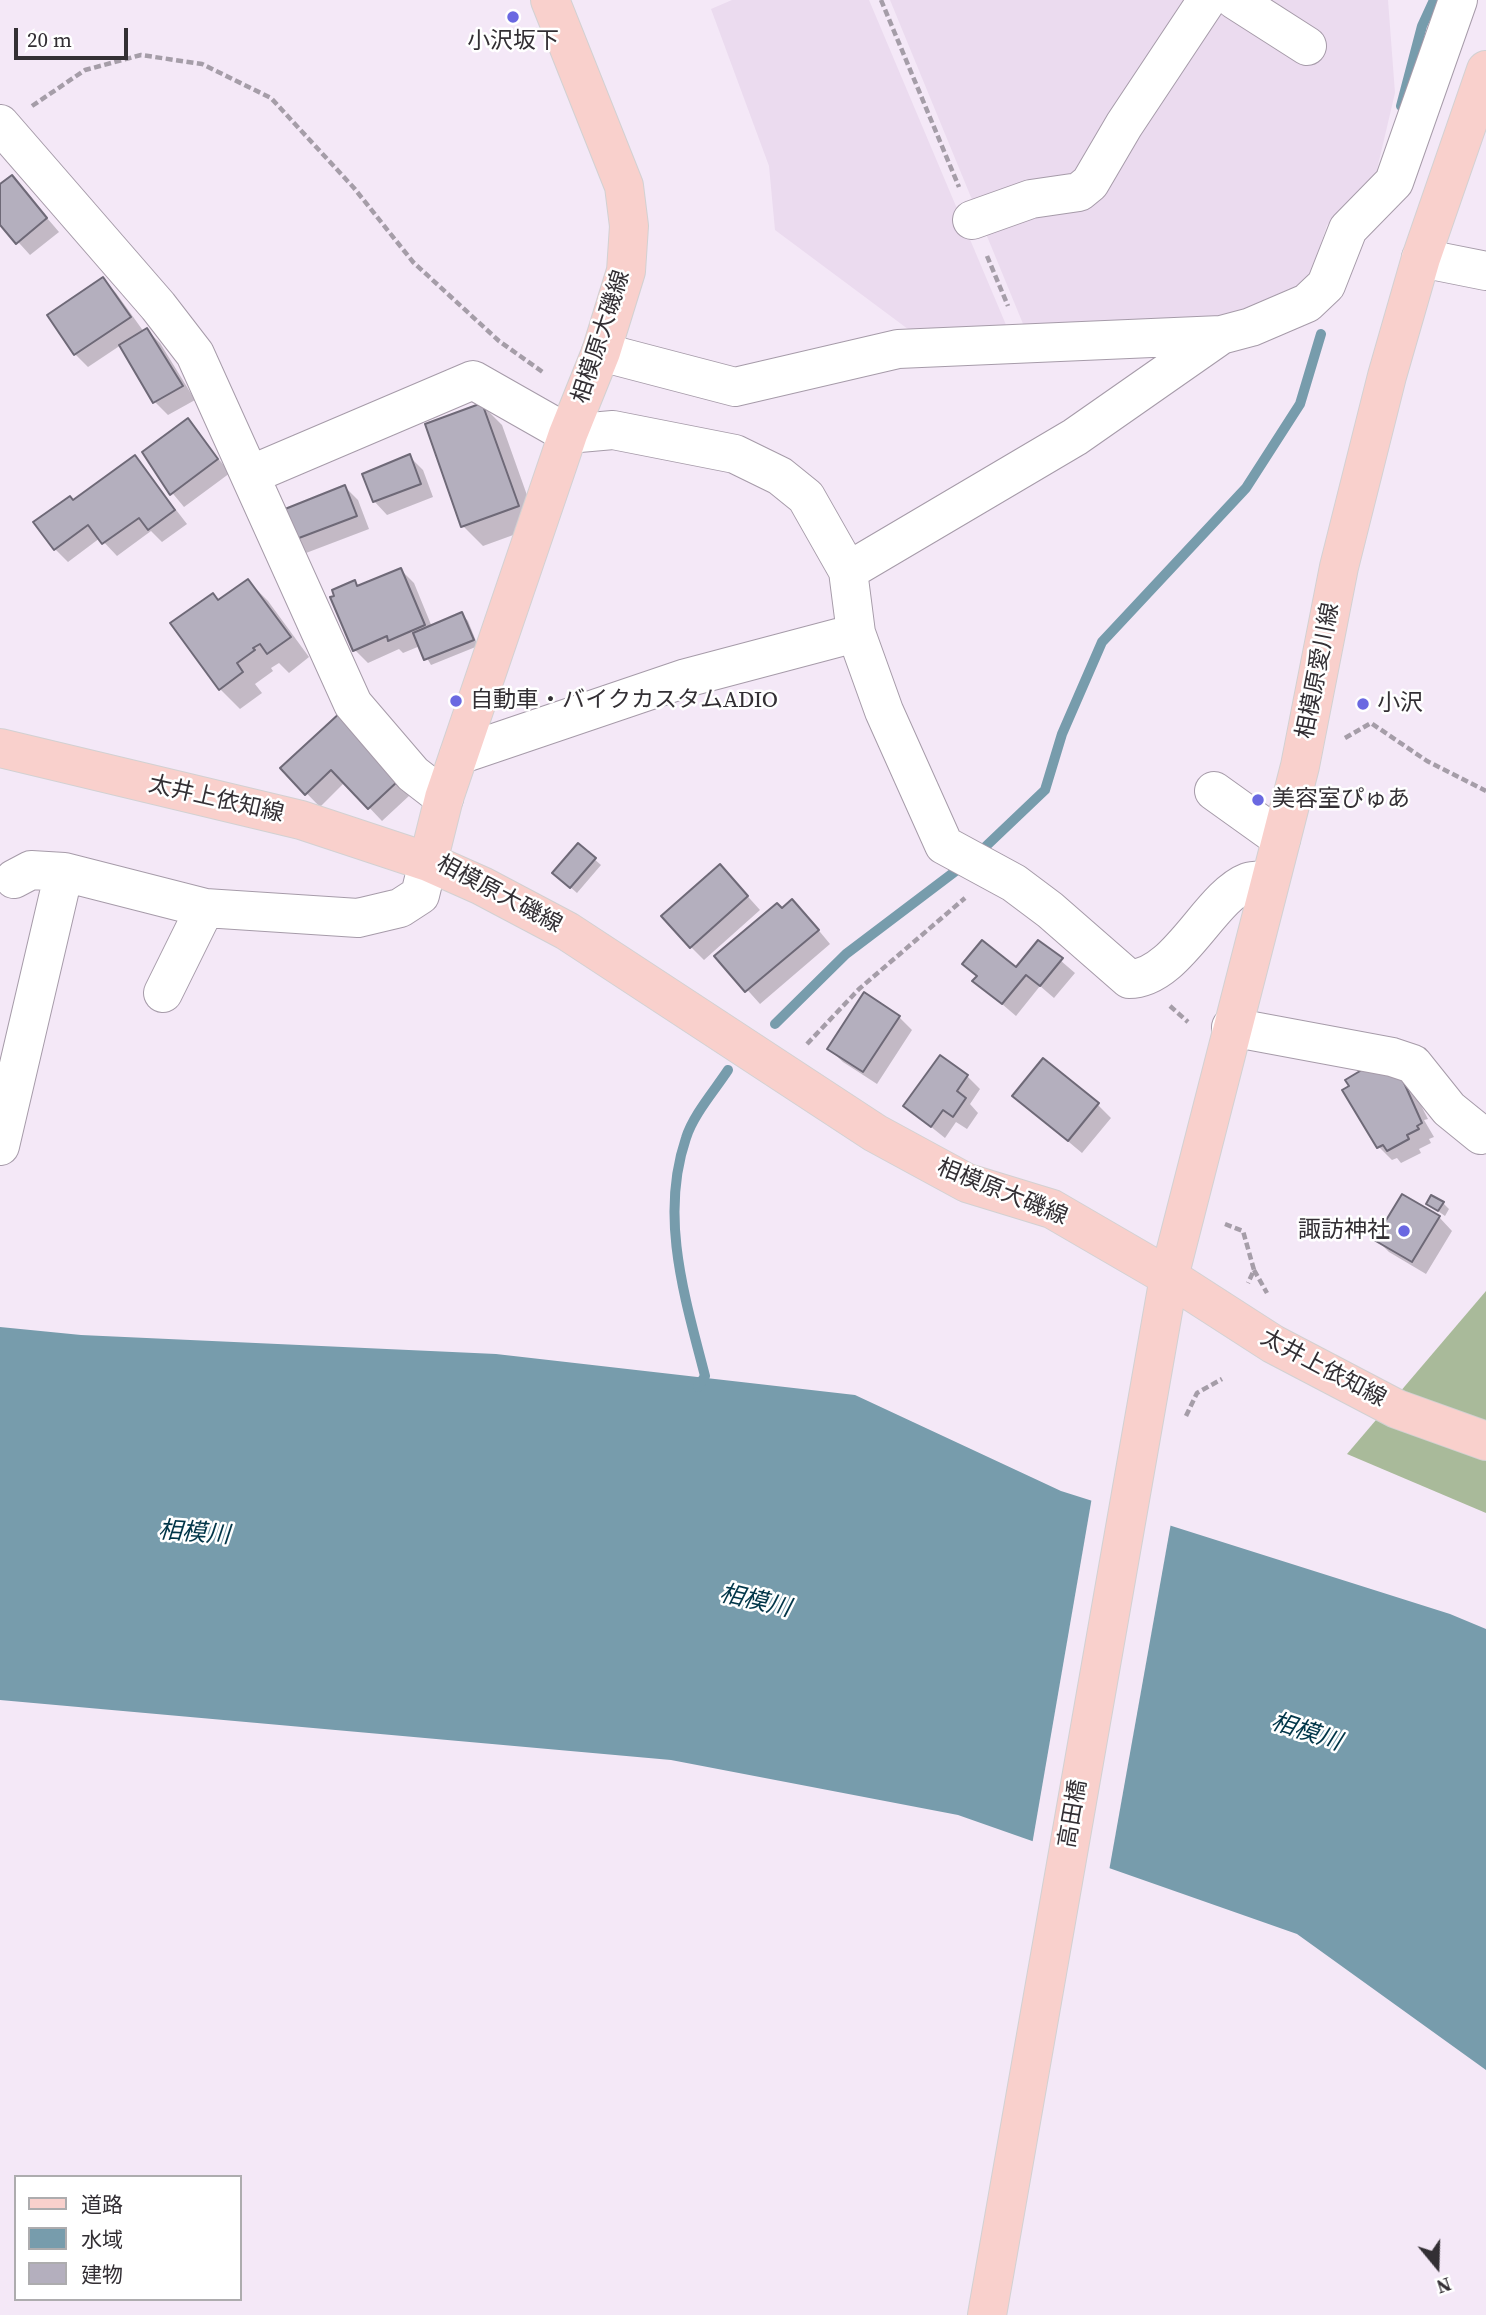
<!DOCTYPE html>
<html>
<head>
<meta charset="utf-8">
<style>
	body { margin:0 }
	#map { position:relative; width:1486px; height:2315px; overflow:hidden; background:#f4e8f7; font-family:"Source Serif 4","Noto Sans JP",serif }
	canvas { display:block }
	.legend { position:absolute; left:14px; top:2175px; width:228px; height:126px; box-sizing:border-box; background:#fff; border:2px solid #adacae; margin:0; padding:9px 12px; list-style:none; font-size:21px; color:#332f34 }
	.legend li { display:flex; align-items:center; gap:14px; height:35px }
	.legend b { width:35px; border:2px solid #adacae }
	.north { position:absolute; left:1402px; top:2231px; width:70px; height:70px; -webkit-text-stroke:5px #fff; paint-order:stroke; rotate:161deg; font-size:19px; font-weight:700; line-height:28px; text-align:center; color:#332f34 }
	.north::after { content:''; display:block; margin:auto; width:24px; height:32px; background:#332f34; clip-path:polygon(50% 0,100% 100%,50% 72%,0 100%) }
	.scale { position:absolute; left:14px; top:28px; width:114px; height:32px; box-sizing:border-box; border:4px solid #332f34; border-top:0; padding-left:9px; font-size:21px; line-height:24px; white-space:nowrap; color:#332f34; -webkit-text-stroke:5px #fff; paint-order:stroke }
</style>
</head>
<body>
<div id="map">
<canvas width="1486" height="2315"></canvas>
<ul class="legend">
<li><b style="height:9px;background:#f9d0cc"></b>道路</li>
<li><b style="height:19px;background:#779cac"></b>水域</li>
<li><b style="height:19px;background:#b4afbe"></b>建物</li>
</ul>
<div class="north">N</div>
<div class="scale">20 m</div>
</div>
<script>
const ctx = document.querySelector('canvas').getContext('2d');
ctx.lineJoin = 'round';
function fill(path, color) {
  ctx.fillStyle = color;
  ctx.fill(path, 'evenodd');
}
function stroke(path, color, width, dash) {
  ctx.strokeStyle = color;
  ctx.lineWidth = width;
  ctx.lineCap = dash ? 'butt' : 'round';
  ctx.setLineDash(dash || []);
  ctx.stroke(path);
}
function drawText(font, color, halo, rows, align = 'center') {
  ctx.font = font + ' "Source Serif 4","Noto Sans JP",serif';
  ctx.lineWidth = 5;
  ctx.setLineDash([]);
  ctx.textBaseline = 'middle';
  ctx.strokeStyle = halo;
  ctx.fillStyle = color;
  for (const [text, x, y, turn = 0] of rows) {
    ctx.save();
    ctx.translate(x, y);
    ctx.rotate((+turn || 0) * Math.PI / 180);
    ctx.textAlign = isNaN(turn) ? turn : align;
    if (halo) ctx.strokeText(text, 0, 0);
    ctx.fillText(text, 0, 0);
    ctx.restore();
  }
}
fill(new Path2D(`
	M732 0H869L1012 339 924 341 775 230 769 166 711 9Z
	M890 0H1388L1395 93 1374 182 1327 225 1308 283 1242 321 1028 336Z`), '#ebdbef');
fill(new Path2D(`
	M1486 1291V1513L1347 1454Z`), '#a9ba9a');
fill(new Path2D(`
	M0 1327 81 1335 496 1354 855 1395 1061 1491 1450 1614 1486 1629V2070L1297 1934 958 1815 671 1760 0 1700Z`), '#779cac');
fill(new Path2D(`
	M1092 1497 1171 1523 1109 1871 1032 1845Z`), '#f4e8f7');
fill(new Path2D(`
	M12 177 59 232 30 255 0 222V187Z
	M103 279 116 293 144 332 147 330 160 343 195 400 168 415 155 402 121 345 88 367 75 354Z
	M482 405 502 425 538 526 483 546 463 526Z
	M188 421 230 473 184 507 150 466Z
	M409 456 423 470 433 497 387 515 374 501Z
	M135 457 187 524 162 542 151 531 117 556 100 538 68 562 55 549 74 502Z
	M345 487 358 500 369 529 306 553 292 540Z
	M401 570 414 583 432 627 462 614 468 621 478 646 431 665 420 646 403 653 399 649 368 663 355 650V582L360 587Z
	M248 581 268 601 309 657 289 673 279 663 271 668 273 671 255 684 262 693 240 709 220 689 219 601Z
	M342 713 410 795 382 821 345 782 320 807 283 769Z
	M578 845 601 865 577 893 561 879Z
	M733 880 760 910 704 960 691 947Z
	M782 911 806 915 830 944 760 1004 717 956Z
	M1039 942 1075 973 1054 998 1040 986 1016 1016 975 981 978 978 964 964 1016 970Z
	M899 1017 912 1030 877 1084 843 1062 829 1049Z
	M967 1076 980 1089 970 1104 978 1113 967 1129 956 1122 945 1138 905 1106Z
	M1409 1082 1428 1119 1424 1120 1434 1137 1429 1139 1431 1143 1419 1149 1421 1153 1401 1163 1397 1158 1392 1160 1379 1147 1345 1090Z
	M1014 1096 1098 1105 1111 1118 1082 1153Z
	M1402 1196 1439 1217 1452 1231 1426 1274 1389 1252 1376 1239Z
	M1443 1203 1449 1209 1445 1216 1428 1204Z`), '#0003');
stroke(new Path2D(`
	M1401 106 1422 26 1434 0
	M983 849 1045 790 1062 734 1102 642 1246 488 1300 404 1321 334
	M775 1024 846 954 957 870
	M698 1387 705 1376C685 1298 659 1217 686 1138 693 1115 715 1090 728 1070`), '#779cac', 10);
const building = new Path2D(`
	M12 175 47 218 16 244 0 225V184Z
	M103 277 131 317 74 355 47 315Z
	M147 328 183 386 153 403 119 345Z
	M482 403 519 506 461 527 425 424Z
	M188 418 218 459 170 495 142 452Z
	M410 454 421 484 373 502 362 474Z
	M135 455 175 510 148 530 139 518 102 544 88 525 54 550 33 522 70 496 73 500Z
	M345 485 357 516 291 541 280 511Z
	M401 568 425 625 388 641 387 636 353 651 330 597 334 596 332 590 355 580 357 586Z
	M248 579 291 637 267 654 260 644 253 648 255 650 237 663 243 672 219 690 170 623 213 593 218 600Z
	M462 612 474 640 424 660 413 633Z
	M342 711 398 781 368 809 331 770 305 795 280 768Z
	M578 843 596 858 570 888 552 873Z
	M720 864 748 896 690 948 661 916Z
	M792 899 819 930 745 992 714 956 777 903 782 908Z
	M982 940 1016 967 1038 940 1063 958 1040 986 1026 975 1002 1004 972 981 977 976 962 964Z
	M864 992 900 1016 863 1072 827 1049Z
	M940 1055 968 1075 957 1091 966 1098 953 1117 943 1110 931 1127 903 1106Z
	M1043 1058 1099 1103 1068 1141 1012 1096Z
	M1375 1062 1397 1067 1422 1123 1417 1126 1419 1129 1407 1135 1409 1139 1387 1151 1383 1145 1377 1148 1342 1090 1349 1086 1345 1080Z
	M1402 1194 1440 1216 1412 1262 1374 1240Z
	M1431 1195 1444 1202 1438 1211 1426 1204Z`);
fill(building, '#b4afbe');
stroke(building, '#6e6977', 2);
const minor = new Path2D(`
	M1235 0 1307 46
	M0 124 158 306 195 354 353 704 413 774 444 798
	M972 220 1031 199 1079 192 1090 183 1124 125 1207 0
	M1421 258 1486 271
	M601 352 735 387 898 349 1221 335
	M250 475 473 380 568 434 613 430 735 454 780 476 806 497 848 571 856 633 884 711 944 845 1014 883 1050 910 1129 979C1177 979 1209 897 1248 882 1254 880 1263 881 1270 880
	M848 571 1075 437 1221 335 1251 327 1307 303 1326 285 1348 229 1394 182 1458 0
	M459 755 686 678 856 633
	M1214 791 1281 839
	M14 879 31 870 64 872 205 908 358 918 400 908 420 895 428 862
	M163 993 205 908
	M1231 1027 1392 1057 1413 1064 1449 1109 1481 1135
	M0 1146 64 872`);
const major = new Path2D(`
	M0 748 301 820 428 862 482 886 567 931 875 1133 967 1183 1052 1209 1169 1277 1273 1344 1397 1409 1486 1441
	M428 862 444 798 568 434 601 352 626 271 629 226 624 186 550 0
	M987 2315 1169 1277 1300 766 1339 567 1387 376 1421 258 1486 70`);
stroke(minor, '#a69ba9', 40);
stroke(major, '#d2d1d2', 40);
stroke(new Path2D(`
	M881 0 959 187
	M32 106 85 70 141 55 202 64 271 98 354 188 413 262 499 341 544 373
	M987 256 1008 306
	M1345 738 1371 723 1427 761 1486 791
	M1170 1006 1188 1022
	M807 1044 859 989 965 898
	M1225 1224 1243 1231 1254 1270 1248 1283
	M1254 1270 1267 1293
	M1186 1416 1197 1393 1222 1379`), '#a59da8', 4.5, [7, 3.5]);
stroke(minor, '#fff', 38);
stroke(major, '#f9d0cc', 38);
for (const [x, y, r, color] of [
	[513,17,7,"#6a68e1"],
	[456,701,7,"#6a68e1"],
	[1363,704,7,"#6a68e1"],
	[1258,800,7,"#6a68e1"],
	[1404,1231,7,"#6a68e1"]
]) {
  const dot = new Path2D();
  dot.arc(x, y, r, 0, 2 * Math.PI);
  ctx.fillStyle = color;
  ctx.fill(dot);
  stroke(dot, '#fff', 2.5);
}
drawText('23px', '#332f34', '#fff', [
	["小沢坂下",513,42,"center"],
	["自動車・バイクカスタムADIO",470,701],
	["小沢",1377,704],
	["美容室ぴゅあ",1272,800],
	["諏訪神社",1390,1231,"right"]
], 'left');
drawText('23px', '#332f34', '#fff', [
	["相模原大磯線",602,337,-72],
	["相模原愛川線",1319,671,-79],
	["太井上依知線",216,800,13],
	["相模原大磯線",499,895,28],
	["相模原大磯線",1002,1193,22],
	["太井上依知線",1323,1369,28],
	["高田橋",1074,1814,-80]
]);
drawText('italic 24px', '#003548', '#fff', [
	["相模川",194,1534,4],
	["相模川",755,1602,13],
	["相模川",1306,1733,18]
]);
</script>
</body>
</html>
